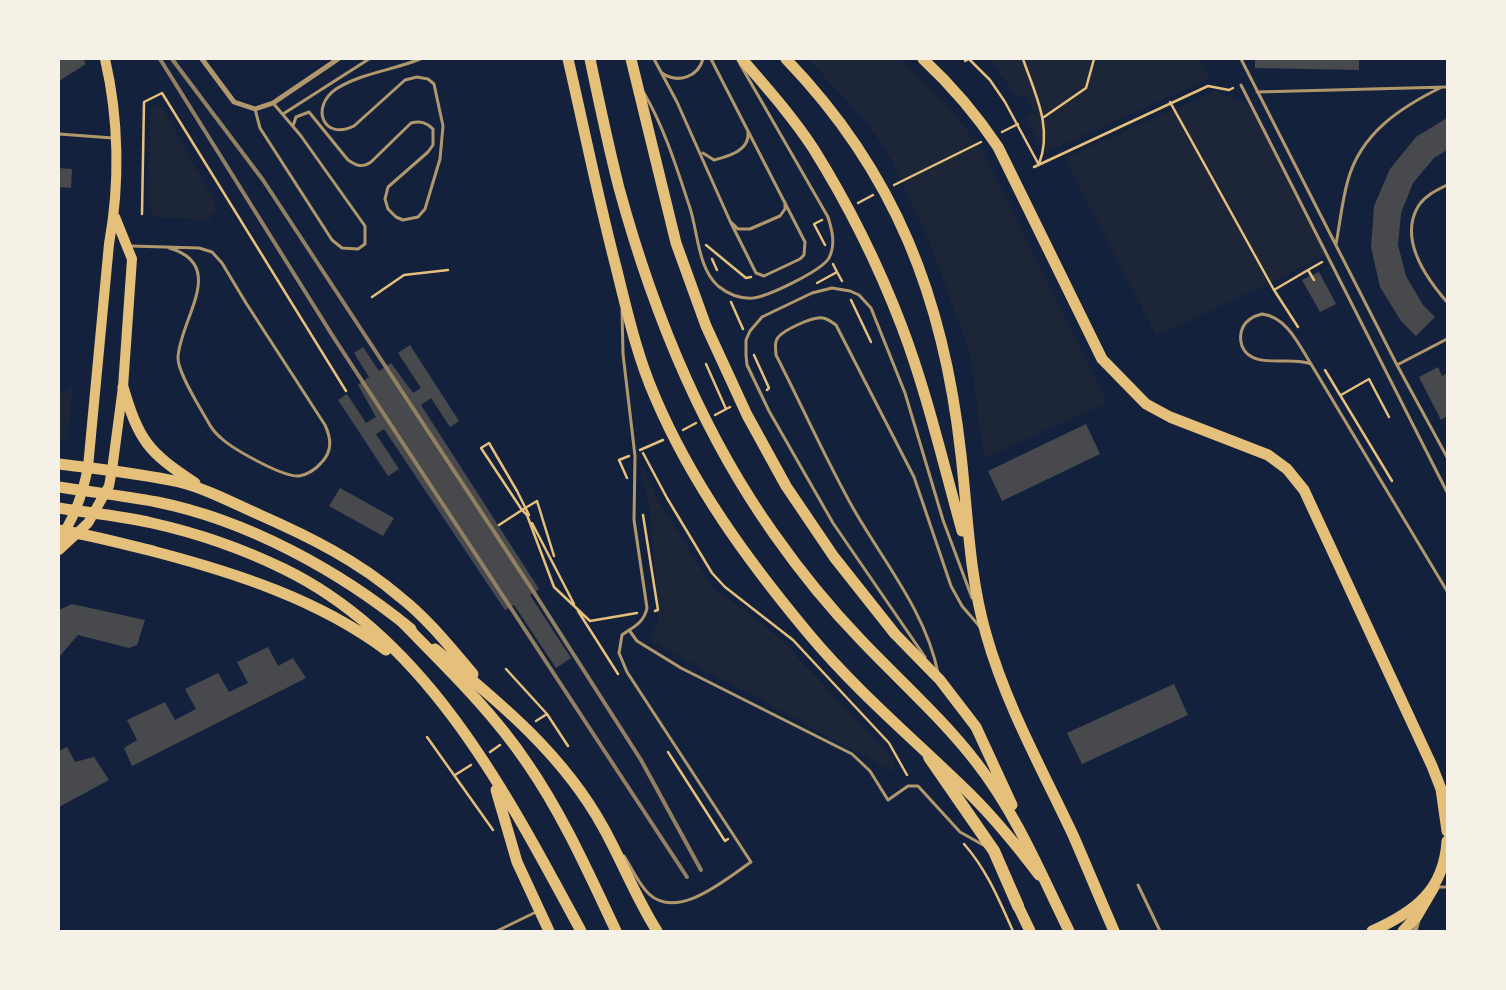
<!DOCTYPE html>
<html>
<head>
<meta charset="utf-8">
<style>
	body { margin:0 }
	#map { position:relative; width:1506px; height:990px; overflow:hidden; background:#14213d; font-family:"DM Sans",sans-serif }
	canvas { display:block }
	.frame { position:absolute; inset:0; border:60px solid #f6f1e7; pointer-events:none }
</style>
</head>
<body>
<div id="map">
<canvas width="1506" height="990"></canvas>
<div class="frame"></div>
</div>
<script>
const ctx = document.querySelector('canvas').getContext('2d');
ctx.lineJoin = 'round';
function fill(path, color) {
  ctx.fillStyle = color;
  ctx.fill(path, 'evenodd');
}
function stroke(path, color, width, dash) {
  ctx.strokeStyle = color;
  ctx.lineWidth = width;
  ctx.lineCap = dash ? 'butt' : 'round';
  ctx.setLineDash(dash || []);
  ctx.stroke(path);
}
fill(new Path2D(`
	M808 59H900L949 107 983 151 1107 403 984 458 970 353 929 241 891 159 868 124Z
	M990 59H1200L1209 79 1044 153 1025 116 1033 112 1025 95 1017 98Z
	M1215 91 1245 104 1252 111 1325 255 1264 286 1156 336 1065 158Z
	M153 104 162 107 215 202 216 209 209 220 156 217 147 207 151 108Z
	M73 386 67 439 59 438V395Z
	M641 466 661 505 713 588 763 624 783 642 892 758 896 773 649 640 659 620 650 510Z`), '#1d2539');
fill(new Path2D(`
	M59 59H83L86 64 59 81Z
	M1255 59H1359V70L1255 68Z
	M1447 118V150L1434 158 1413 183 1401 213 1398 245 1406 276 1423 305 1435 317 1416 336 1401 321 1380 287 1371 247 1374 206 1390 169 1416 137Z
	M59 168 72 169 71 188 59 187Z
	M1319 272 1336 304 1320 312 1302 280Z
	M410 345 459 421 450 427 431 398 421 405 539 589 530 595 571 658 556 668 514 605 505 610 384 429 376 434 399 469 388 476 338 400 347 394 366 423 376 417 358 385 369 377 354 353 363 347 379 371 391 363 413 393 421 388 398 353Z
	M1438 367 1442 376 1447 373V416L1441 420 1419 377Z
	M1086 424 1100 454 1002 501 988 471Z
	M340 488 394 518 383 536 329 506Z
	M72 604 145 620 137 645 129 648 78 635 59 657V610Z
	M268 647 278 666 293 658 306 678 132 766 124 748 137 740 127 720 165 702 175 720 196 709 185 689 218 673 229 692 248 683 237 662Z
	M1174 684 1188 715 1082 764 1067 733Z
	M67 747 75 762 94 757 109 780 59 807V751Z`), '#48494c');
stroke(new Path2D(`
	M1023 59C1035 94 1053 127 1039 164
	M965 61 969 59 990 80 1005 102 1039 165
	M1170 102 1274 290 1298 327
	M1044 117 1086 88 1094 59
	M1002 132 1018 124
	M1034 167 1208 86 1229 90 1233 88
	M894 185 981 142
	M858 203 873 195
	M142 214 144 102 162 93 346 391
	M822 220 814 224 825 245
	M706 245 746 278 751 277
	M712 259 717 270
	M1308 270 1322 262
	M837 272 842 281
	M817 283 837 272 833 264
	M1274 290 1308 270 1314 280
	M372 297 404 275 448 270
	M851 300 871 342
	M731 302 743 329
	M754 355 769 388 767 390
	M706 364 726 409
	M1325 370 1392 481
	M1341 395 1369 379 1389 417
	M715 415 730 407
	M683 430 696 423
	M640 450 663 440
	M643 453 667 498 712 573 725 587 793 640 889 743 907 775
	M627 478 619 460 629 456
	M529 515 517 491 489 443 481 448 522 510 537 501 554 556
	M643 515 658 610 655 611
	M532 523 574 604
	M499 525 522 510 527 515 554 587 590 621 637 613
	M578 611 618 674
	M506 669 547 714 568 746
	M536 721 547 714
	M427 737 493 830
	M490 752 500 745
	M668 752 725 841 728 839
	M455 775 471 765
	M964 844C987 870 999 900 1013 931`), '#e5c07b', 2.5);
stroke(new Path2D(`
	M654 59 677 102 730 221 756 273 764 276 800 259 804 255 805 242 711 59
	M1241 59 1397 365 1447 457
	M662 73C678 84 698 77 703 59
	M1241 85 1447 492
	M1257 92 1447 87
	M644 93C665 129 677 169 690 208 698 233 698 268 718 286 728 294 740 299 753 298 769 296 821 271 829 258 836 244 832 230 828 217L740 64
	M255 109 260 128 332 240 342 248 358 249 365 244V226L301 136 273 103
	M283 114 369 59
	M293 126 296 117 309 112 348 160C357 166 362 168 371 162L411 123C420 121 426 122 433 129V145L428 152 388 187 385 199 388 209 396 217 403 220 418 217 425 209 440 159 443 126 434 84 428 79 417 77 405 80 354 126C323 141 310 107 336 89 361 73 394 70 420 59
	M59 134 113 138
	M703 153 714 160C730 156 750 150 748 132
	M1447 185C1437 190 1426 195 1419 205 1398 238 1426 278 1447 302
	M732 223 738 229H750L780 216 785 209V202
	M1336 244C1340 223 1342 201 1348 180 1361 133 1401 107 1442 87
	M130 246 199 248 212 252 222 263 246 303 325 425C331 438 333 451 321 463 316 469 307 475 299 476 282 477 233 449 221 438 215 433 210 426 207 420 199 406 178 373 178 358 179 320 229 265 169 248
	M622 310 623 354 635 456 634 520 647 608C644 623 633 627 622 635L619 653 627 672 751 862C726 879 678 921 649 894 638 884 632 868 624 856
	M1262 314C1287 317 1299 345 1311 364 1291 355 1252 371 1242 346 1240 340 1240 333 1243 327 1247 319 1254 316 1262 314Z
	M1311 364 1447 591
	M1397 365 1447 339
	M629 630 637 641 681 668 852 754 870 771 888 800 908 786H918L960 832 985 846
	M925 657 833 523 769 411 747 365 746 355V340L750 331 762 317 812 293 832 288 850 291 859 295 871 308 905 393 943 520 972 598
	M938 673C926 612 883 561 853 508 825 458 802 406 776 355 776 349 774 344 777 339 781 331 813 316 823 318 828 319 832 322 836 325L914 477 951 586 962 606 981 628
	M1138 885 1160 931
	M1435 887H1447
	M497 931 538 911`), '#b1986c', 3);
stroke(new Path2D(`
	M202 59 234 102 255 109 273 103 338 59
	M1415 931 1418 920`), '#b1986c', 5);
stroke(new Path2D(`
	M59 539C75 519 83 492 88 467L109 244C120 184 119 119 105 59
	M59 550 88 523 109 486 112 470 123 387 132 259 115 217`), '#e5c07b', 10);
stroke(new Path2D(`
	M568 59C584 128 598 198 616 267 627 311 637 356 655 397 692 484 748 561 808 633 857 692 916 741 970 794 995 819 1018 847 1039 875
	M923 59C952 86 976 114 998 147L1102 359 1146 404 1170 417 1268 455 1287 469 1304 490 1432 766 1441 789 1447 831
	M123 387C139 441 148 452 195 483
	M59 464C99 469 139 473 179 482 207 489 233 503 260 515 310 537 358 561 400 597 428 619 450 647 473 674
	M59 487C91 492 125 496 157 502 247 520 340 571 411 629
	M59 508C90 513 121 516 152 523 197 533 243 549 284 569 428 639 508 796 581 931
	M59 530C91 535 124 544 156 552 236 573 319 600 386 650
	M435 649C498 701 563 754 603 827 622 861 636 898 657 931
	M496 790 517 862 549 931
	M1372 931C1415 912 1444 890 1447 841`), '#e5c07b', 11);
stroke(new Path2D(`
	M590 59C599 102 608 145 619 188 652 309 701 431 774 534 800 571 830 608 861 640 900 681 942 718 976 762 1016 813 1041 874 1069 931
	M631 59 676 243 706 326 747 415 786 486 834 557 895 634 940 680 976 727 1012 805
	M742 59C767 88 792 116 813 148 848 204 878 264 902 327 927 393 943 463 962 531
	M786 59C896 173 944 300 961 455 968 516 969 575 986 634 1006 705 1042 769 1073 835 1087 867 1100 899 1114 931
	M403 623C446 667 492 711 527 763 563 815 589 874 616 931
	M1018 906 1030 931
	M1403 931 1417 916 1434 887`), '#e5c07b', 11);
stroke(new Path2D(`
	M929 757 994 851 1018 906`), '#e5c07b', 12);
stroke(new Path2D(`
	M160 59 334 338 687 877
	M172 59 263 180 535 594 641 760 701 870`), '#918062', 4);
</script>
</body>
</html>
